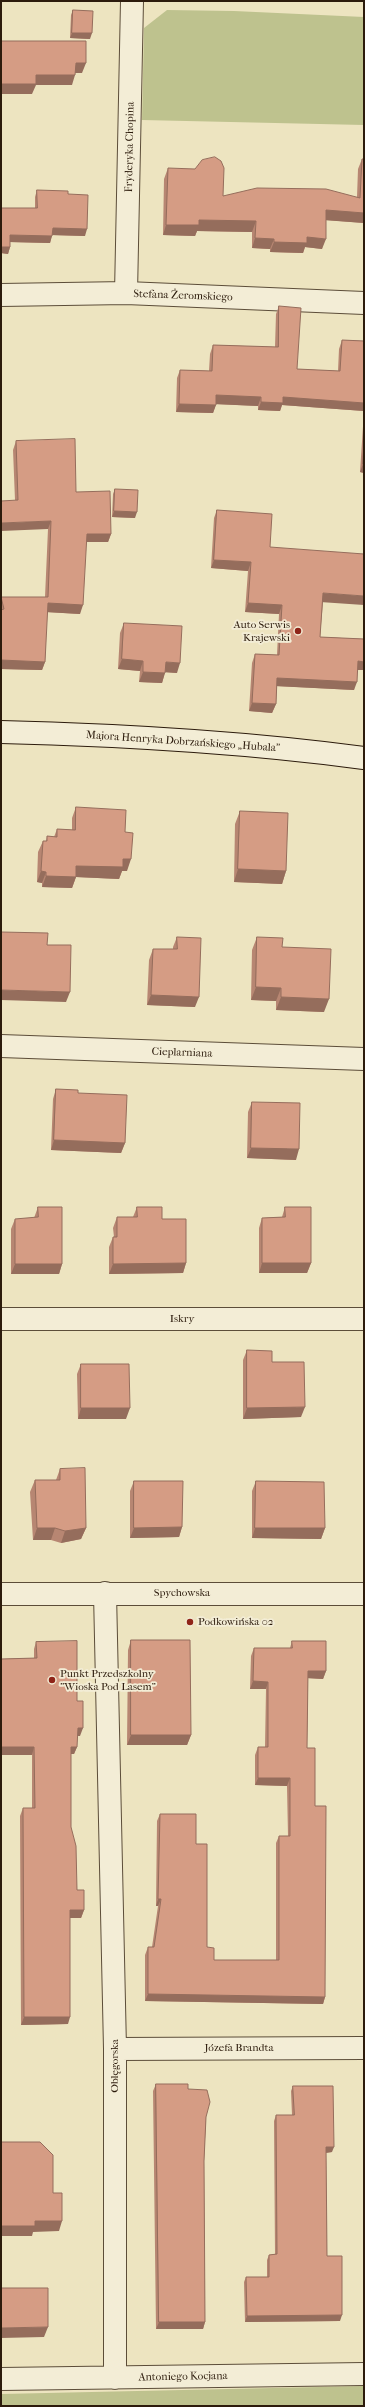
<!DOCTYPE html>
<html>
<head>
<meta charset="utf-8">
<style>
	body { margin:0 }
	#map { position:relative; width:365px; height:2407px; overflow:hidden; background:#ede4c0; font-family:"IM FELL French Canon",serif }
	canvas { display:block }
	.frame { position:absolute; inset:0; border:2px solid #2c1b0c; pointer-events:none }
</style>
</head>
<body>
<div id="map">
<canvas width="365" height="2407"></canvas>
<div class="frame"></div>
</div>
<script>
const ctx = document.querySelector('canvas').getContext('2d');
ctx.lineJoin = 'round';
function fill(path, color) {
  ctx.fillStyle = color;
  ctx.fill(path, 'evenodd');
}
function stroke(path, color, width, dash) {
  ctx.strokeStyle = color;
  ctx.lineWidth = width;
  ctx.lineCap = dash ? 'butt' : 'round';
  ctx.setLineDash(dash || []);
  ctx.stroke(path);
}
function drawText(font, color, halo, rows, align = 'center') {
  ctx.font = font + ' "IM FELL French Canon",serif';
  ctx.lineWidth = 3.5;
  ctx.setLineDash([]);
  ctx.textBaseline = 'middle';
  ctx.strokeStyle = halo;
  ctx.fillStyle = color;
  for (const [text, x, y, turn = 0] of rows) {
    ctx.save();
    ctx.translate(x, y);
    ctx.rotate((+turn || 0) * Math.PI / 180);
    ctx.textAlign = isNaN(turn) ? turn : align;
    if (halo) ctx.strokeText(text, 0, 0);
    ctx.fillText(text, 0, 0);
    ctx.restore();
  }
}
fill(new Path2D(`
	M167 10 234 11 364 17V125L142 120 144 28Z
	M364 2386V2406H1V2394Z`), '#bec28e');
const street = new Path2D(`
	M126 293 132 1
	M1 295 126 293 364 303
	M1 1046 364 1059
	M1 1319H364
	M105 1593 115 2049V2378
	M1 1594H364
	M115 2049 364 2048
	M1 2379 364 2374`);
const secondary = new Path2D(`
	M1 732C122 735 244 742 364 758`);
stroke(street, '#5c4d39', 24);
stroke(secondary, '#2c1b0c', 24);
stroke(street, '#f3edd6', 22);
stroke(secondary, '#f3edd6', 22);
fill(new Path2D(`
	M73 10 90 39 70 38 71 15Z
	M362 159 364 223 326 220 322 249 305 247 303 253 270 252V249L252 248V232L197 231 195 236 163 235 164 179 168 168 223 196 357 197 358 169Z
	M37 190 68 194 85 236 52 235 50 243 10 242V247L8 254 1 253V208H35V197Z
	M279 306 297 369 338 371 339 349 342 340 364 341V473L360 472 364 411 282 405 280 411 258 410V406L216 404 213 413 176 412 177 378 180 370 209 371 210 354 213 345 275 347 276 314Z
	M16 441 76 492 111 534 108 542H86L80 614 47 612 45 662 42 670 1 669V597H45L48 529 15 500 13 450Z
	M115 489 135 518 112 517 113 494Z
	M217 510 270 547 323 602 320 637 364 639V670H357L354 690 277 686 276 704 272 713 249 711 252 663 255 654 277 655 279 614 245 612 248 571 211 568 214 518Z
	M124 623 177 673 165 672 162 683 139 682 140 671 118 669 120 633Z
	M76 807 125 832 127 871H122L119 879 76 877 72 888 42 887V883L37 882 38 852 43 841H46L47 836 54 837 57 829 72 830V818Z
	M240 811 286 871 282 884 234 882 235 824Z
	M177 937 195 1007 147 1005 149 960 153 949H173V947Z
	M257 937 282 947 324 1012 276 1010V1001L251 1000 252 950Z
	M56 1089 78 1093 125 1143 121 1153 51 1150 53 1099Z
	M252 1102 296 1160 247 1158 248 1112Z
	M38 1207 62 1264 59 1274H11V1229L15 1219 34 1218Z
	M137 1207 162 1219 186 1263 183 1273 109 1274V1247L113 1237H114L113 1228 117 1217H133Z
	M285 1207 311 1263 307 1273H259V1228L262 1218 282 1217Z
	M247 1350 272 1362 301 1417 243 1419V1360Z
	M81 1364 126 1419H78L77 1374Z
	M60 1469 86 1528 81 1539 61 1543 51 1540H33L30 1492 35 1480H56Z
	M134 1481 182 1527 179 1537 130 1538V1491Z
	M256 1481 325 1528 321 1539 252 1538V1491Z
	M131 1640 191 1735 187 1745H127L128 1650Z
	M292 1641 326 1671 323 1679 308 1678 307 1748 315 1806 325 1997 323 2004 145 2001V1955L148 1947H152L158 1906H156L157 1821 160 1814 196 1844 207 1947 214 1960H276V1843L279 1836H288L287 1786 255 1785V1755L258 1747H265L266 1689H250L251 1656 254 1648H290Z
	M36 1642 77 1701 80 1736H77V1747L74 1754H71V1827L77 1890 84 1910 81 1918H70L68 2024 21 2025 20 1816 23 1808H32V1755H1V1659L34 1658V1649Z
	M156 2084 188 2089 206 2117 204 2161 205 2322 203 2329H156L153 2091Z
	M293 2086 332 2152 326 2153 327 2256 340 2321 245 2322 244 2282 246 2277H267V2260L269 2255 275 2254 274 2121 276 2115H292L291 2091Z`), '#b78672');
fill(new Path2D(`
	M72 33H92L90 39 70 38Z
	M76 63H86L82 73H72Z
	M36 75H75L72 85H36L32 94H1V84Z
	M326 210 364 213V223L323 220Z
	M199 220 256 221 252 232 197 231 195 236 163 235 166 225Z
	M53 228 87 229 85 236 50 235Z
	M10 235 52 236 50 243 8 242Z
	M307 237 326 239 322 249 305 247 303 253 270 252 274 242Z
	M255 238 274 239 270 249 252 248Z
	M1 247H10L8 254 1 253Z
	M216 395 261 397 258 406 213 404Z
	M283 397 364 403V411L282 405 280 411 258 410 261 402Z
	M179 404 216 405 213 413 176 412Z
	M363 464H364V473L360 472Z
	M114 511 137 512 135 518 112 517Z
	M51 521 48 529 1 531V523Z
	M87 534H111L108 542H84Z
	M214 560 251 562 248 571 211 568Z
	M323 593 364 596V605L320 602Z
	M48 603 83 605 80 614 45 612Z
	M248 603 282 605 279 614 245 612Z
	M122 659 143 661 140 671 118 669Z
	M1 660 45 662 42 670 1 669Z
	M358 661 364 662V670H355Z
	M166 662 180 663 177 673 162 672Z
	M143 672 165 673 162 683 139 682Z
	M277 678 357 682 354 690 274 686Z
	M252 703 276 704 272 713 249 711Z
	M123 859H131L127 871H122L119 879 76 877 72 888 42 887 46 876 76 866Z
	M238 869 286 871 282 884 234 882Z
	M41 871 46 872 42 883 37 882Z
	M256 987 281 988 276 1001 251 1000Z
	M1 990 70 992 66 1002 1 1000Z
	M151 995 199 997 195 1007 147 1005Z
	M281 997 329 999 324 1012 276 1010Z
	M54 1140 125 1143 121 1153 51 1150Z
	M251 1148 299 1149 296 1160 247 1158Z
	M186 1263 183 1273 109 1274 113 1264Z
	M262 1263H311L307 1273H259Z
	M15 1264H62L59 1274H11Z
	M305 1407 301 1417 243 1419 247 1408Z
	M81 1408H130L126 1419H78Z
	M182 1527 179 1537 130 1538 134 1528Z
	M37 1528H55L51 1540H33Z
	M86 1528 81 1539 61 1543 65 1531Z
	M255 1528H325L321 1539 252 1538Z
	M308 1671H326L323 1679 305 1678Z
	M253 1681 268 1682 266 1689H250Z
	M78 1728H83L80 1736H75Z
	M131 1735H191L187 1745H127Z
	M1 1747H34L32 1755H1Z
	M71 1747H77L74 1754H68Z
	M258 1778H290L287 1786 255 1785Z
	M158 1899H161L158 1906H156Z
	M70 1910H84L81 1918H68Z
	M148 1994 325 1997 323 2004 145 2001Z
	M24 2017H70L68 2024 21 2025Z
	M326 2147H334L332 2152 324 2153Z
	M35 2221H62L59 2231 33 2232 32 2236H1V2226Z
	M342 2315 340 2321 245 2322 247 2316Z
	M159 2322H205L203 2329H156Z
	M48 2327 44 2337 1 2338V2328Z`), '#956d5c');
const building = new Path2D(`
	M73 10 93 11 92 33H72Z
	M1 41H86V63H76L75 75H36V84H1Z
	M215 157 221 161 224 168 223 196 257 188 326 189 360 198 362 159H364V213L326 210V239L307 237V243L274 242V239L255 238 256 221 199 220V225H166L168 168 195 169 202 160Z
	M37 190 68 191V194L88 195 87 229 53 228 52 236 10 235V247H1V208H37Z
	M279 306 301 308 297 369 340 371 342 340 364 341V403L283 397V403L261 402V397L216 395V405L179 404 180 370 212 371 213 345 278 347Z
	M75 439 76 492 110 491 111 534H87L83 605 48 603 45 662 1 660V610L4 609 1 597H48L51 521 1 523V501L18 500 16 441Z
	M364 446V464H363Z
	M115 489 138 490 137 512 114 511Z
	M217 510 272 514 270 547 364 554V596L323 593 320 637 364 639V662L358 661 357 682 277 678 276 704 252 703 255 654 279 655 282 605 248 603 251 562 214 560Z
	M124 623 182 626 180 663 166 662 165 673 143 672V661L122 659Z
	M76 807 126 810 125 832 133 833 131 859H123V867L76 866V877L46 876V872L41 871 43 841H47V836L57 837V829L75 830Z
	M240 811 288 813 286 871 238 869Z
	M1 932 48 933 47 945H71L70 992 1 990Z
	M177 937 201 938 199 997 151 995 153 949H177Z
	M257 937 283 938 282 947 331 949 329 999 281 997V988L256 987Z
	M56 1089 78 1090V1093L127 1095 125 1143 54 1140Z
	M252 1102 300 1103 299 1149 251 1148Z
	M38 1207H62V1264H15V1219L38 1217Z
	M137 1207H162V1219H186V1263L113 1264V1237H117V1217H137Z
	M285 1207H311V1263H262V1218L285 1217Z
	M247 1350 272 1351V1362H304L305 1407 247 1408Z
	M81 1364H129L130 1408H81Z
	M85 1468 86 1528 65 1531 55 1528H37L35 1480H60V1469Z
	M134 1481H183L182 1527 134 1528Z
	M256 1481 324 1482 325 1528H255Z
	M131 1640H190L191 1735H131Z
	M77 1641V1701H83V1728H78L77 1747H71V1827L76 1846 77 1890H84V1910H70V2017H24L23 1808H35L34 1747H1V1659L37 1658 36 1642Z
	M292 1641H326V1671H308L307 1748H315V1806H326L325 1997 148 1994V1947H154L161 1899H158L160 1814H196V1844H207V1947L214 1948V1960H279V1836H290V1778H258V1747H268V1682L253 1681 254 1648H292Z
	M156 2084H188V2089L207 2090 210 2102 206 2117 204 2161 205 2322H159Z
	M293 2086H333L334 2147H326L327 2256H342V2315L247 2316 246 2277H269V2255L277 2254 276 2115H294Z
	M1 2142H40L53 2155V2193H62V2221H35V2226H1Z
	M1 2288H48V2327L1 2328Z`);
fill(building, '#d59c84');
stroke(building, '#956d5c', 1);
for (const [x, y, r, color] of [
	[298,631,4,"#8f2418"],
	[190,1622,4,"#8f2418"],
	[52,1680,4,"#8f2418"]
]) {
  const dot = new Path2D();
  dot.arc(x, y, r, 0, 2 * Math.PI);
  ctx.fillStyle = color;
  ctx.fill(dot);
  stroke(dot, '#f3edd6', 1.5);
}
drawText('11px', '#2c1b0c', '#f3edd6', [
	["Fryderyka Chopina",130,147,-89],
	["Stefana Żeromskiego",183,296,2],
	["Majora Henryka Dobrzańskiego „Hubala”",183,742,4],
	["Cieplarniana",182,1053,2],
	["Iskry",182,1319],
	["Spychowska",182,1593],
	["Józefa Brandta",239,2048],
	["Oblęgorska",115,2066,-90],
	["Antoniego Kocjana",183,2377,-1]
]);
drawText('11px', '#2c1b0c', '#f3edd6', [
	["Auto Serwis",290,625,"right"],
	["Krajewski",290,638,"right"],
	["Podkowińska 02",198,1622],
	["Punkt Przedszkolny",60,1674],
	["\"Wioska Pod Lasem\"",60,1687]
], 'left');
</script>
</body>
</html>
